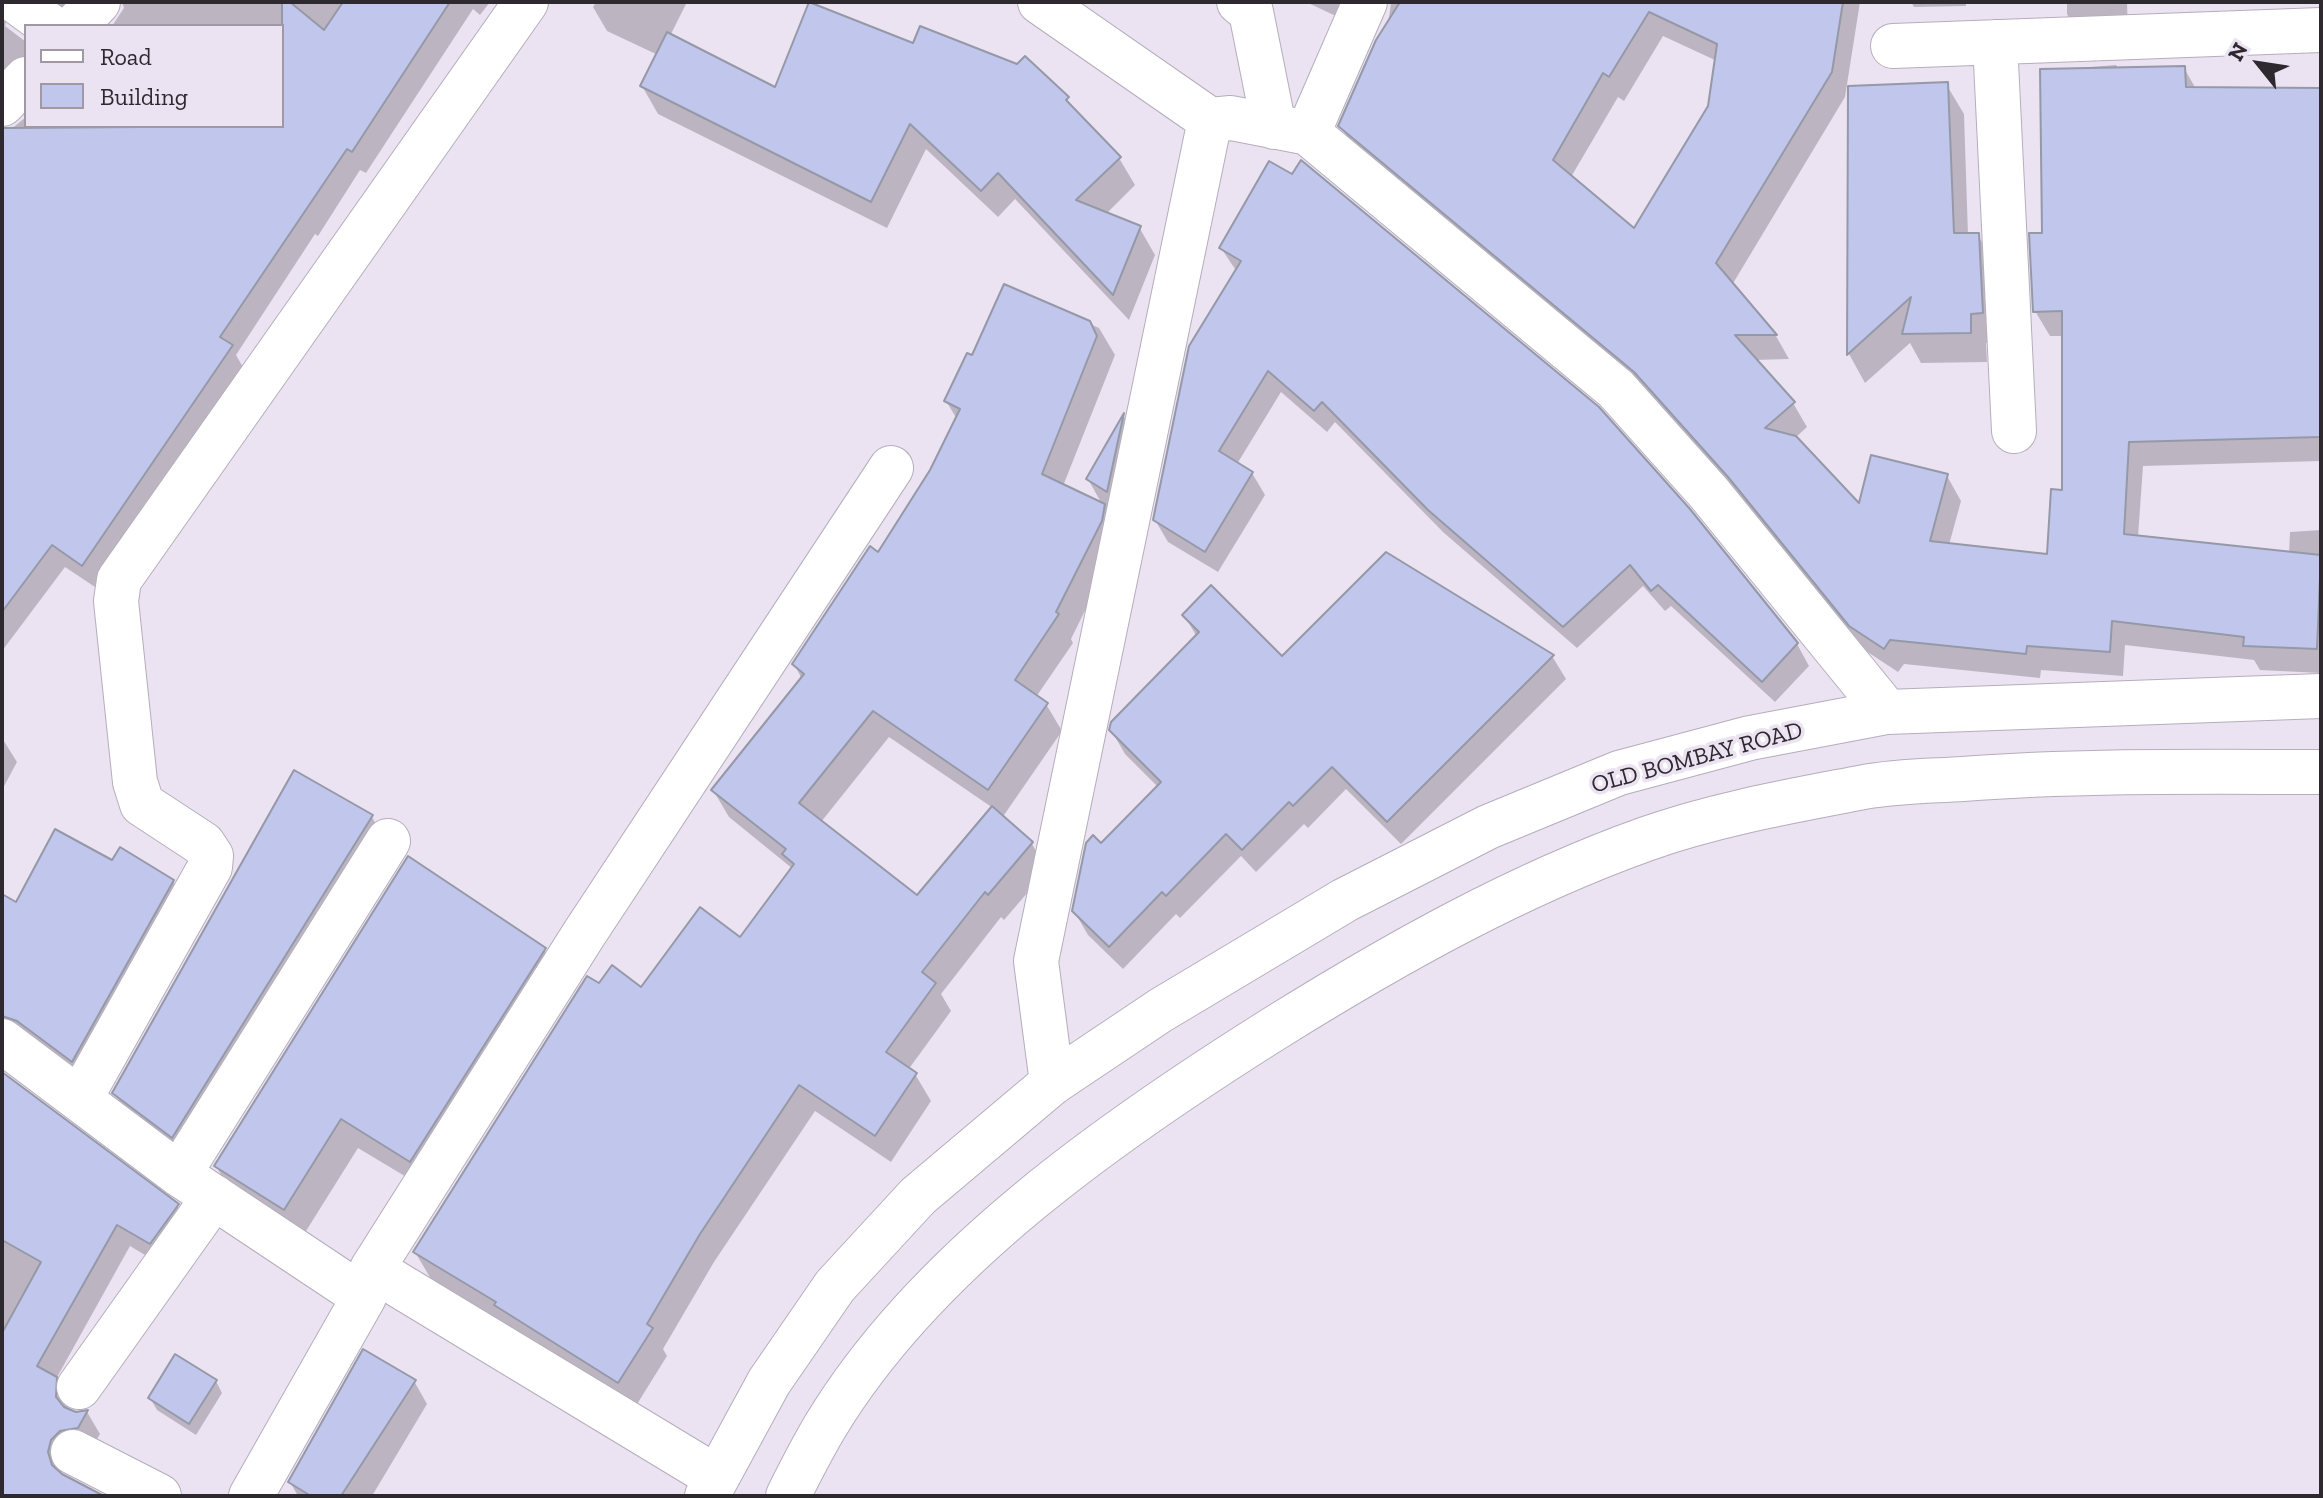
<!DOCTYPE html>
<html>
<head>
<meta charset="utf-8">
<style>
	body { margin:0 }
	#map { position:relative; width:2323px; height:1498px; overflow:hidden; background:#ece3f2; font-family:"Zilla Slab",serif }
	canvas { display:block }
	.frame { position:absolute; inset:0; border:4px solid #2d292f; pointer-events:none }
	.legend { position:absolute; left:24px; top:24px; width:260px; height:104px; box-sizing:border-box; background:#ece3f2; border:2px solid #a099a4; margin:0; padding:10px 14px; list-style:none; font-size:24px; color:#2d292f }
	.legend li { display:flex; align-items:center; gap:16px; height:40px }
	.legend b { width:40px; border:2px solid #a099a4 }
	.north { position:absolute; left:2219px; top:24px; width:80px; height:80px; -webkit-text-stroke:6px #ece3f2; paint-order:stroke; rotate:300deg; font-size:22px; font-weight:700; line-height:32px; text-align:center; color:#2d292f }
	.north::after { content:''; display:block; margin:auto; width:28px; height:36px; background:#2d292f; clip-path:polygon(50% 0,100% 100%,50% 72%,0 100%) }
</style>
</head>
<body>
<div id="map">
<canvas width="2323" height="1498"></canvas>
<div class="frame"></div>
<ul class="legend">
<li><b style="height:10px;background:#fff"></b>Road</li>
<li><b style="height:22px;background:#c0c6ec"></b>Building</li>
</ul>
<div class="north">N</div>
</div>
<script>
const ctx = document.querySelector('canvas').getContext('2d');
ctx.lineJoin = 'round';
function fill(path, color) {
  ctx.fillStyle = color;
  ctx.fill(path, 'evenodd');
}
function stroke(path, color, width, dash) {
  ctx.strokeStyle = color;
  ctx.lineWidth = width;
  ctx.lineCap = dash ? 'butt' : 'round';
  ctx.setLineDash(dash || []);
  ctx.stroke(path);
}
function drawText(font, color, halo, rows, align = 'center') {
  ctx.font = font + ' "Zilla Slab",serif';
  ctx.lineWidth = 7;
  ctx.setLineDash([]);
  ctx.textBaseline = 'middle';
  ctx.strokeStyle = halo;
  ctx.fillStyle = color;
  for (const [text, x, y, turn = 0] of rows) {
    ctx.save();
    ctx.translate(x, y);
    ctx.rotate((+turn || 0) * Math.PI / 180);
    ctx.textAlign = isNaN(turn) ? turn : align;
    if (halo) ctx.strokeText(text, 0, 0);
    ctx.fillText(text, 0, 0);
    ctx.restore();
  }
}
fill(new Path2D(`
	M2 2 9 11 5 26 26 42V83L2 105Z
	M41 2H103L76 25Z
	M122 2H490L480 15 473 9 366 173 360 170 318 236 315 234 236 355 244 369 95 587 65 567 2 651V130H10L26 117V126H282V26H112L124 8Z
	M596 2H687L670 36 776 89 914 45 1067 99 1075 112 1119 158 1135 185 1106 214 1139 227 1155 255 1129 320 1015 199 998 217 926 149 887 228 658 114 642 86 658 55 607 31 593 7Z
	M1306 2H1375L1353 24Z
	M1380 2H1860L1845 97 1732 285 1776 336 1789 359 1754 360 1793 403 1807 427 1795 438 1860 507 1947 476 1961 501 1949 545 2048 556 2064 492V336H2050L2035 311 2044 235 2042 71 2116 65 2119 70 2184 68 2196 89 2321 90V461L2143 466 2138 537 2289 554 2290 532 2321 530V673L2260 670 2254 660 2125 645 2123 676 2041 670 2040 678 1904 664 1898 672 1866 651 1745 502 1649 395 1355 151 1341 126 1388 24 1391 3ZM1663 36 1717 61 1710 106 1635 231 1571 177 1618 97 1624 101Z
	M1911 2H1966V6L1914 7Z
	M2067 2H2127L2128 36 2081 38 2067 14Z
	M1946 84 1964 114 1968 235H1978L1995 265 1999 342 1986 343 1987 362 1921 363 1910 343 1865 383 1849 354 1850 88Z
	M1270 164 1797 644 1809 666 1775 702 1671 606 1665 611 1643 586 1577 648 1443 532 1335 422 1327 432 1281 392 1237 464 1252 473 1265 495 1218 572 1168 542 1155 520 1237 272 1221 248Z
	M1005 286 1099 328 1115 355 1063 486 1103 506 1088 479 1124 417 1140 445 1124 521 1106 509 1119 533 1116 548 1071 639 1073 643 1036 697 1046 704 1062 731 1002 818 1032 844 1047 870 1004 920 1001 917 941 994 951 1011 908 1070 915 1074 931 1101 891 1162 815 1111 714 1262 663 1349 667 1356 634 1409 431 1279 415 1252 600 986 641 990 741 940 793 869 729 817 713 790 802 679 794 664 879 555 932 471 957 419 946 401 973 358ZM889 737 993 808 917 897 821 822Z
	M1184 615 1282 658 1552 656 1566 679 1401 844 1346 789 1308 828 1304 824 1256 872 1241 856 1180 918 1176 914 1123 969 1088 935 1074 911 1101 846 1158 787 1125 754 1111 730 1197 637Z
	M2 738 17 762 2 790Z
	M372 817 385 840 186 1159 128 1115 114 1092Z
	M113 862 173 881 186 904 85 1084 2 1043V895L17 904Z
	M544 949 561 979 428 1190 358 1148 301 1239 233 1195 216 1166Z
	M2 1075 177 1205 190 1228 163 1266 130 1246 56 1379 69 1402 68 1411 87 1412 100 1434 90 1451 63 1463 61 1473 103 1496H2Z
	M216 1381 222 1393 196 1435 157 1410 150 1398Z
	M414 1381 427 1404 372 1496H298L290 1482Z`), '#0003');
const building = new Path2D(`
	M282 2H290L324 30 343 2H450L352 152 347 149 220 337 233 345 82 566 52 545 2 612V128L282 126Z
	M809 2 913 43 920 26 1017 64 1025 56 1069 97 1066 100 1121 157 1076 200 1141 226 1113 295 998 173 981 191 910 124 871 202 640 86 667 32 775 87Z
	M1400 2H1843L1832 72 1716 263 1777 335H1735L1795 402 1765 428 1796 436 1859 503 1871 455 1948 474 1930 541 2047 554 2051 489 2062 490V311L2033 312 2029 233H2042L2040 69 2185 66 2186 87 2321 88V437L2129 442 2124 534 2321 555 2317 649 2243 646 2244 637 2112 621 2110 652 2027 646 2026 654 1890 640 1884 649 1849 626 1728 477 1634 372 1338 126 1376 40ZM1649 12 1717 44 1708 106 1634 228 1553 160 1603 73 1609 77Z
	M1948 82 1954 233H1979L1983 313 1971 314V333L1902 334 1911 297 1847 355 1848 86Z
	M1301 160 1599 407 1690 509 1798 643 1762 682 1658 585 1651 591 1630 565 1563 627 1428 510 1322 402 1314 411 1268 371 1219 451 1253 472 1205 552 1153 520 1189 346 1241 261 1219 248 1269 161 1292 174Z
	M1004 284 1090 321 1097 336 1042 474 1105 504 1102 521 1056 612 1059 614 1015 680 1048 703 988 790 873 711 799 803 917 895 992 806 1033 842 988 895 985 892 922 972 936 983 886 1052 917 1073 875 1136 799 1085 700 1234 647 1324 653 1328 618 1383 494 1305 496 1302 413 1252 587 976 599 983 612 965 641 987 700 907 740 937 794 864 782 854 786 849 711 790 804 674 792 664 870 546 878 552 930 470 960 409 944 401 967 353 972 355Z
	M1124 413 1107 492 1086 479Z
	M1386 552 1554 655 1387 822 1332 767 1293 806 1289 802 1242 850 1226 834 1166 896 1162 892 1109 947 1072 911 1086 843 1093 835 1101 843 1161 782 1109 730 1111 722 1199 632 1182 615 1211 585 1282 656Z
	M294 770 373 815 172 1138 112 1093Z
	M55 829 112 860 120 847 174 880 72 1062 17 1021 2 1016V894L16 902Z
	M408 856 546 948 410 1162 341 1119 284 1210 214 1166Z
	M2 1072 179 1204 150 1244 117 1225 37 1366 57 1377 56 1397 64 1407 76 1412 88 1410 78 1428 60 1431 51 1440 48 1452 52 1465 62 1474 104 1496H2V1333L41 1262 2 1240Z
	M363 1349 416 1380 341 1496H311L288 1482Z
	M175 1354 217 1380 189 1424 148 1398Z`);
fill(building, '#c0c6ec');
stroke(building, '#9598a7', 2);
const minor = new Path2D(`
	M17 2 50 26
	M1040 2 1210 120 1036 961 1052 1083
	M1239 2 1251 12 1274 127
	M75 26 98 2
	M1995 42 2014 431
	M1893 46 2321 30
	M2 104 26 79
	M1210 120 1231 118 1308 133 1616 389 1709 493 1887 712
	M1308 133 1365 2
	M2 1041 179 1174 364 1297
	M81 1097 210 867 211 856 203 844 142 804 135 782 116 601 119 580 526 2
	M179 1174 388 841
	M372 1269 716 1477
	M79 1387 214 1197
	M73 1452 159 1496
	M251 1496 364 1297 372 1269 584 934 891 468`);
const major = new Path2D(`
	M707 1496 769 1382 835 1286 918 1196 1052 1083 1161 1010 1345 900 1488 827 1619 773 1750 738 1887 712 2321 696
	M788 1496C800 1472 812 1448 826 1425 927 1258 1117 1127 1280 1025 1396 953 1517 885 1646 839 1716 814 1792 801 1864 787 1896 781 1930 781 1963 779 2082 770 2201 772 2321 772`);
stroke(minor, '#b5adbc', 46);
stroke(major, '#b5adbc', 46);
stroke(minor, '#fff', 44);
stroke(major, '#fff', 44);
drawText('24px', '#2d292f', '#ece3f2', [
	["OLD BOMBAY ROAD",1697,758,-15]
]);
</script>
</body>
</html>
